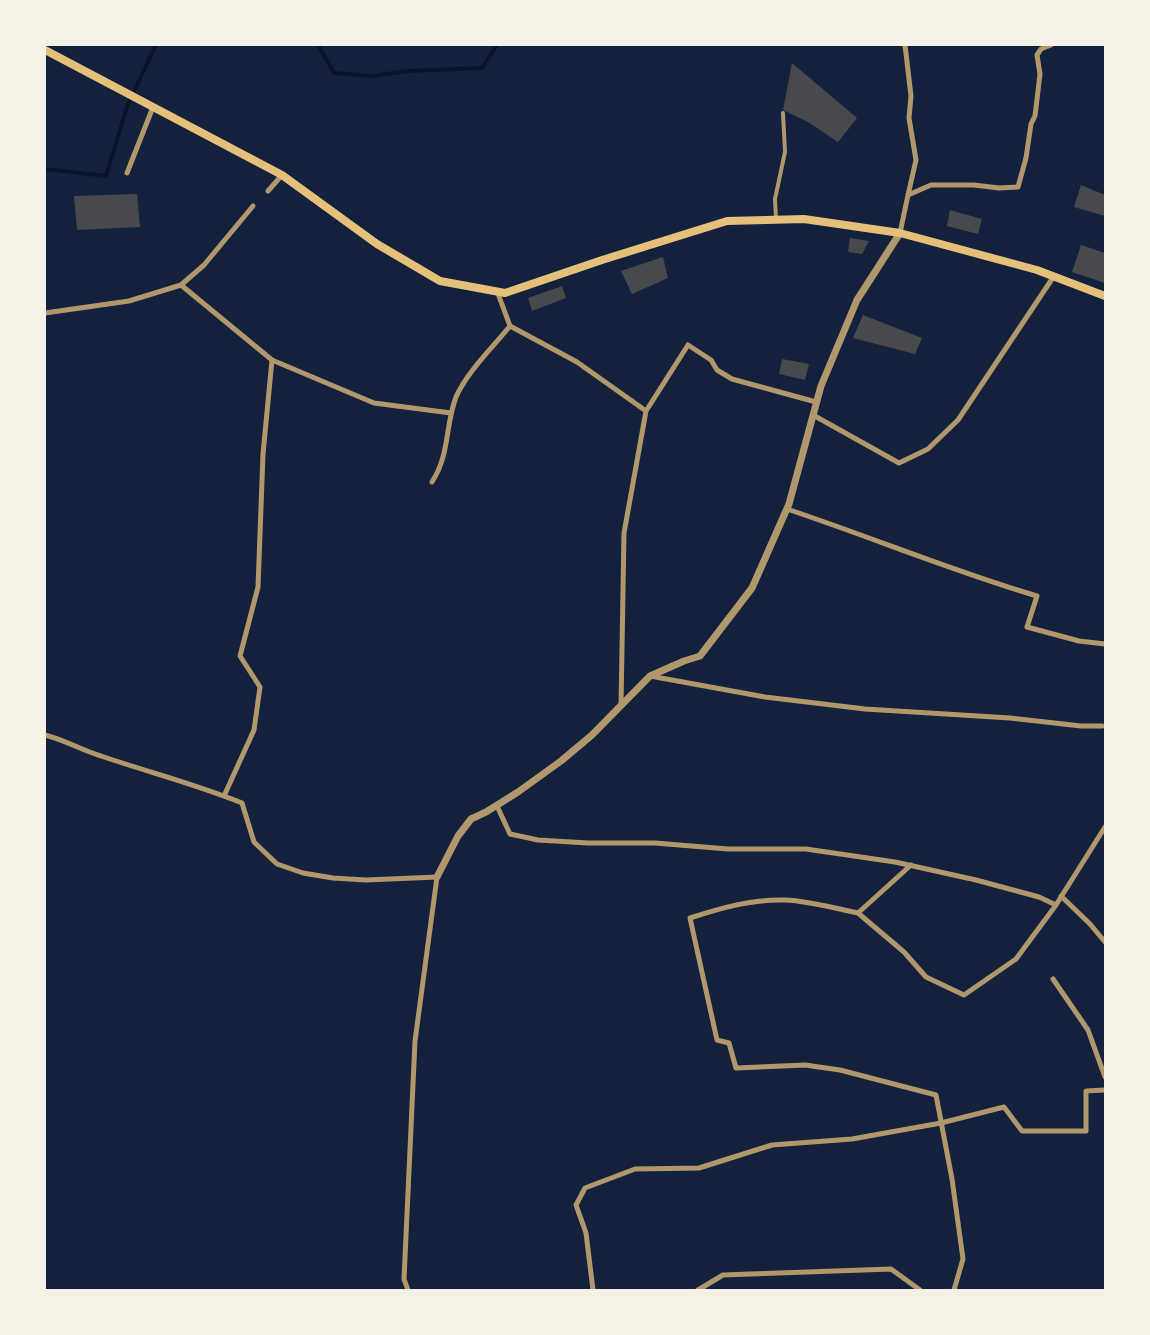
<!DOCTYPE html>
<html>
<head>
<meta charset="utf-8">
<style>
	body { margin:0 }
	#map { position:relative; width:1150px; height:1335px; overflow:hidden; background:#14213d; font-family:"Work Sans",sans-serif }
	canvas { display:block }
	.frame { position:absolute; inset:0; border:46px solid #f6f1e7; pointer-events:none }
</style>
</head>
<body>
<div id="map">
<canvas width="1150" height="1335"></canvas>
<div class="frame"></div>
</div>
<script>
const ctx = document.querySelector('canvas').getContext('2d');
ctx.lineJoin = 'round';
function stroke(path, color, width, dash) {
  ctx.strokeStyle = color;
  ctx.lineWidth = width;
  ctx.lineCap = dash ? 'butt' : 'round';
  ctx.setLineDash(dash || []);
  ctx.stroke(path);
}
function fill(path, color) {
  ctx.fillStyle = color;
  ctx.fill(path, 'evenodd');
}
stroke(new Path2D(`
	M318 45 334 73 372 76 408 71 482 68 497 45
	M45 169 106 176 128 104 156 45`), '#0b132b', 4);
fill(new Path2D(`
	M792 63 857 118 838 142 808 122 783 110Z
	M1081 185 1105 195V216L1074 207Z
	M137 194 140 227 77 230 74 196Z
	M950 210 982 219 978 234 947 226Z
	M850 238 869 241 862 254 848 252Z
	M1081 245 1105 253V283L1072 272Z
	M663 257 668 278 632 294 621 271Z
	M562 286 566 298 532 311 528 298Z
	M863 315 922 338 915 354 853 338Z
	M782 359 809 364 805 380 779 374Z`), '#48494c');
stroke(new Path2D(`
	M776 219 775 199 785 152 783 113`), '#b1986c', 4);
stroke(new Path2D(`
	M905 45 911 96 909 118 916 160 908 195
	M127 173 153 107
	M268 191 282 175
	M900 233 908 195 931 185H974L999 188 1018 187 1026 158 1031 124 1035 116 1040 74 1037 55 1041 49 1051 45
	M181 285 272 360 374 403 451 413
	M45 313 129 301 181 285 204 265 253 206
	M510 326 577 362 646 411
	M813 415 899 463 928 449 958 420 1054 276
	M432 482C450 454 445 426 456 397 467 372 493 347 510 326L497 291
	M787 509C871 537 952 571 1037 596L1027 627 1079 641 1105 644
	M650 676 765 697 865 709 1010 718 1081 726H1102
	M621 706 624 533 646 411 688 345 711 360 717 370 732 379 816 402
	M45 735C65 740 81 750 101 756 148 772 195 784 242 803L254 842 277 864 303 873 333 878 366 880 437 877 415 1041 404 1279 408 1290
	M224 796 254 730 260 687 240 656 258 587 263 454 272 360
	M497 806 510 834 538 840 588 843H655L728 849H806L895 862 976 880 1039 897 1056 905 1105 827
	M911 865 858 913 904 952 926 977 964 995 1016 959 1056 905
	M1061 896 1090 924 1105 942
	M858 913C834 908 809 901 785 900 752 899 721 908 690 918L717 1040 729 1043 736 1068 805 1065 840 1070 936 1095 952 1179 963 1259 954 1290
	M1053 979 1088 1030 1105 1077
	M593 1290 586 1233 576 1205 585 1188 635 1169 699 1168 772 1145 852 1139 941 1123 1004 1107 1022 1131H1086V1091L1105 1090
	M698 1290 723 1275 891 1269 920 1290`), '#b1986c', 5);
stroke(new Path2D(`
	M437 877 458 836 471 819 486 812 518 792 561 761 592 735 650 676 684 661 700 656 752 588 789 504 821 386 857 300 900 233`), '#b1986c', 7);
stroke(new Path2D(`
	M45 50 282 175 377 244 440 281 505 293 602 260 727 221 804 219 900 233 1037 270 1105 296`), '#e5c07b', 8);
</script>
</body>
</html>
